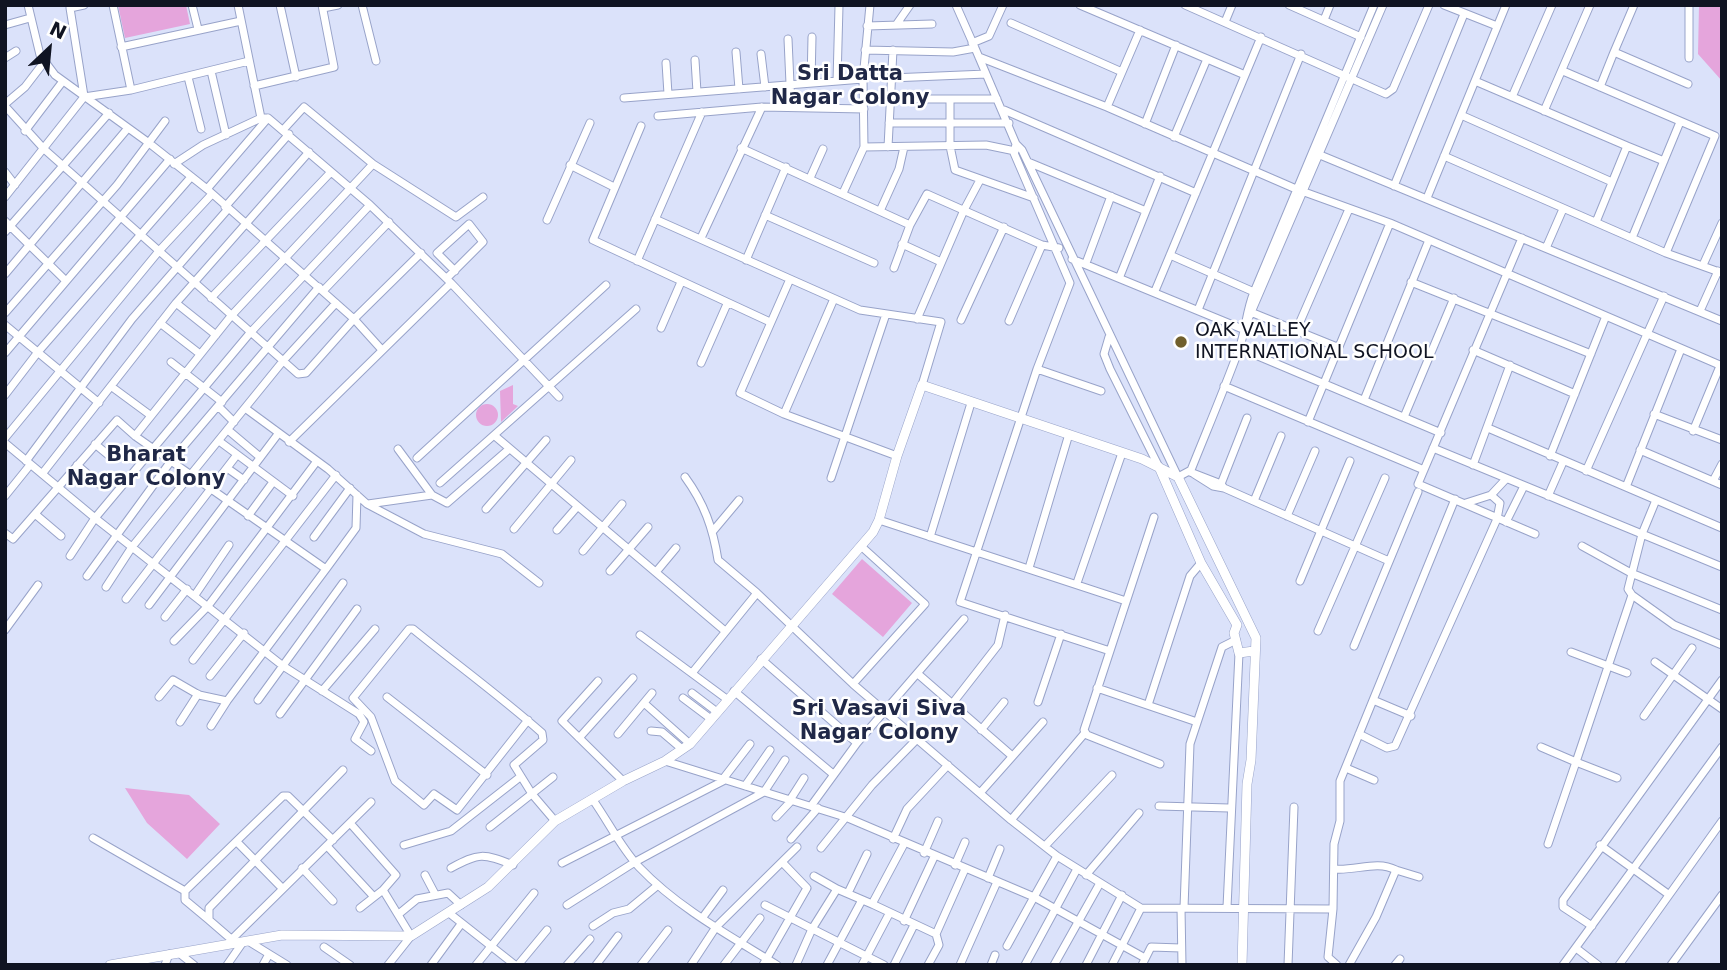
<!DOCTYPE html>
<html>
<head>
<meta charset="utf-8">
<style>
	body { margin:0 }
	#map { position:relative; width:1727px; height:970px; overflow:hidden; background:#dbe2fa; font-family:"DejaVu Sans",sans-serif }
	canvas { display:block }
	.frame { position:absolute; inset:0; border:7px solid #101422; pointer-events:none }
	.north { position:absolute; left:14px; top:14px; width:70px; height:70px; -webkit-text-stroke:5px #fff; paint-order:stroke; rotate:26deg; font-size:19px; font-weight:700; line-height:28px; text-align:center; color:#101422 }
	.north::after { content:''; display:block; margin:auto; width:24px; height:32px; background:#101422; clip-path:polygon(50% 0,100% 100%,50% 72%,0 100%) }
</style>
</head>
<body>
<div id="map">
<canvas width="1727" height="970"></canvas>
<div class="frame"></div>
<div class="north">N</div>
</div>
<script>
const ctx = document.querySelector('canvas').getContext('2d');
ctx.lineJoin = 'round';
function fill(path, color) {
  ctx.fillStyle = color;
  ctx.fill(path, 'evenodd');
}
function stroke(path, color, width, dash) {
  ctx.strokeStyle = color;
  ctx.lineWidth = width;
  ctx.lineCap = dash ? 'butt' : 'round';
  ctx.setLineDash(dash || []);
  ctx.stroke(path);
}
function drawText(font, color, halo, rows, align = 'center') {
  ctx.font = font + ' "DejaVu Sans",sans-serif';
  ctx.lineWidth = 5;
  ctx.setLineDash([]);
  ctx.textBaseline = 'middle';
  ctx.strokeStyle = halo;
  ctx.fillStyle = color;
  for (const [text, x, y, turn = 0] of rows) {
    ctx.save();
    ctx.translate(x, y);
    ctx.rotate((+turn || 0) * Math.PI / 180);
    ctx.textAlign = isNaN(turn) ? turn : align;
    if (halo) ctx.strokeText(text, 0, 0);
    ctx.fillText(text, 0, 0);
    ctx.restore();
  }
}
fill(new Path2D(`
	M118 5H186L190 24 125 38Z
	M1699 5H1722V81L1698 54Z
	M513 385V404L518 406 501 422 500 391Z
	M476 415a11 11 0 1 1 22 0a11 11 0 1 1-22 0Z
	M862 559 912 603 883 637 832 594Z
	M125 788 189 795 220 824 187 859 147 823Z`), '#e5a5dc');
const minor = new Path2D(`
	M28 5 40 55 55 75 149 143 207 189 354 319 382 350
	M113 5 131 90
	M192 5 198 29
	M238 5 261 118
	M280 5 296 77
	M362 5 376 61
	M1080 5 1245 75
	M1185 5 1386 94 1393 89 1429 5
	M1289 5 1361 37
	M1444 5 1497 26
	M1689 5V58
	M323 8 338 5
	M1324 20 1330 5
	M1225 22 1232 5
	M1011 23 1122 72
	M5 25 30 18
	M896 25 910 5
	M867 26 932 24
	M788 39 791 106
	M972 43 989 36 1003 5
	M121 47 241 21
	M975 48 1016 144 1022 150 1178 477 1191 470C1207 430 1224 390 1239 349 1246 330 1246 311 1254 292L1374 5
	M865 50 953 52 975 48 956 5
	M736 52 739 89
	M1614 52 1634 5
	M761 54 765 87
	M979 57 1107 107 1296 189 1390 223 1722 366
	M5 58 16 51
	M695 60 697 92
	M666 63 668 94
	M211 71 226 135
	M1563 71 1715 136 1666 253
	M188 77 201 129
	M891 78 986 74
	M837 81 839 6
	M1475 81 1627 146 1596 222
	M811 83 812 37
	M254 86 334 67 322 5
	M1600 87 1614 52 1688 84
	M84 96 70 8 84 5
	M1512 97 1552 5
	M624 98 863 79
	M890 99H997
	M950 100V146L955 170 1034 198
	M5 104 25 87 45 61
	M5 106 44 149 298 374 306 373 354 319 421 253
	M1107 107 1140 30
	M1004 110 1196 193
	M1544 111 1590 5
	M1461 115 1612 182
	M658 116 762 107 864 109
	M889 123H1009
	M1145 124 1176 45
	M641 126 593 240 770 322
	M283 130 304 107 373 164 456 217 483 197
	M25 131 63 81
	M1174 137 1207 59
	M1016 144 1014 153 1070 283 1037 369 960 602 1110 651
	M1627 146 1664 161
	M864 147 986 145 1015 151
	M888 147 893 50
	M741 148 910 225
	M1320 155 1722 321
	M1444 156 1666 253 1722 273
	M1028 162 1146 211
	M174 164 203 145 261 118H268L370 205 451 283 559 397
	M570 165 614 187
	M5 172 15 185
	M810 178 823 149
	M1394 186 1464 14
	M207 189 268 118
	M843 193 864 147 863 79 870 5
	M5 197 84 97 131 90 249 61
	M1427 198 1506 5
	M225 207 289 134
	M880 211 899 169 904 147
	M765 215 874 263
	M655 219 860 310 941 322 922 385
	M547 220 590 123
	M5 221 65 280
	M5 232 109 113
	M701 238 762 107
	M1522 238 1418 484 1535 534
	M1632 238 1680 122
	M902 244 941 262
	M1546 248 1563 209
	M1170 255 1254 292
	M1072 259 1245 330
	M746 260 786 167
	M637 261 702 112
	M1086 263 1111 196
	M1703 265 1722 223
	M894 268 910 225 927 194 1042 245 1059 248
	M5 274 128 128
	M1120 276 1160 176
	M447 278 483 242 469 224 437 253 455 271
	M790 279 740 393 784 414 897 456
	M1411 282 1591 354
	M323 291 389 222
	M1155 291 1261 37
	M211 298 331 172
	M176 303 216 335
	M1198 310 1301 54
	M1700 311 1718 271
	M5 313 117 185 165 121
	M1253 313 1337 347
	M917 319 964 210 980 180
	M961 320 1004 227
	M1009 321 1042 245
	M160 323 200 354
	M1246 324 1383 5
	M5 325 99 403
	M661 328 681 282
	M1296 331 1349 209
	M1109 337 1104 354 1110 369 1158 465
	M1239 348 1441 433
	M1473 350 1575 394
	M5 353 170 159
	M171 362 222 402
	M701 363 727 304
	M1037 369 1101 391
	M1224 386 1424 470
	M112 387 150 415
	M5 395 38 352 191 177
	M1364 400 1429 240
	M218 406 234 422
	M245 408 328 469 367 504 424 534 502 554 539 583
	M784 414 833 301
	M1654 414 1722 440
	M1404 417 1454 298
	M1308 422 1390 223
	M1488 428 1722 528
	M228 430 260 457
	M1693 431 1720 366
	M135 436 231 316 373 164
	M495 436 725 631
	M5 438 159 251 212 194
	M219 441 293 496
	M289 442 451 283
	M5 443 95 518 283 666 359 714 364 722 355 739 371 751
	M95 444 112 458
	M1433 448 1722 567
	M398 449 432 495 447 503 508 450
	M1640 450 1722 485
	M1550 456 1606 316
	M417 458 606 285
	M26 461 132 319 228 209
	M77 465 99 484
	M1473 465 1510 365
	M227 468 244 480
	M1586 471 1664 296
	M1190 472 1221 484 1224 488 1213 486 1194 474
	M42 474 176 303 309 152
	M685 477C704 503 713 528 718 560L757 593 853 684 1011 820 1057 856 1141 908 1333 909
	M831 478 886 314
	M1713 481 1722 464
	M440 483 636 309
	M1221 484 1247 418
	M1626 487 1681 349
	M1224 488 1389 561
	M5 496 30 465
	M1548 496 1563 462
	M1656 500 1642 534 1628 589 1632 595 1674 625 1722 645
	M1254 501 1281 436
	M1466 503 1491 495 1506 479
	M368 504 432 495
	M486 509 546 440
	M35 514 61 536
	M248 516 273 482
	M1287 516 1315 451
	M1154 517 1084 730 1087 735 1160 764
	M879 520 1126 601
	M1506 522 1524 486
	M514 529 571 460
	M557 530 577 507
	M713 531 739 500
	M5 533 13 539 117 420 135 436 326 569 227 701 199 695 173 680 159 697
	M314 537 350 488
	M930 537 971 403
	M1582 546 1631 573 1722 610
	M583 551 622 504
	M70 556 95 518 250 333 370 205
	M1029 568 1069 434
	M326 569 356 528 357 495
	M610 571 648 527
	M656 572 676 548
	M87 576 171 461 319 287
	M1300 581 1350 461
	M1077 583 1122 453
	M106 587 132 547 283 361 336 303
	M195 595 229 545
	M126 599 236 456
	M149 605 278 434
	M165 617 187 589
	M5 630 38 585
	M1318 631 1385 478
	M640 635 728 700
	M174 641 208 606 317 461
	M1354 646 1418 492
	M1571 652 1627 673
	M761 659 857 743
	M193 660 336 475
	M1655 662 1722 709
	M692 673 757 593
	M918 674 1011 755
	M210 676 244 633
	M598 681 562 721 623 781
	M853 684 925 604 862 547
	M1097 688 1197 722
	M322 691 375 629
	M734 691 833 774
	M692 693 717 712
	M387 697 487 775
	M683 698 711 719
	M258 700 343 583
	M1373 700 1411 716
	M1038 702 1061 634
	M644 703 690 744
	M952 704 998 645 1005 615
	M1148 705 1190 576 1201 563
	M280 714 357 609
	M1644 716 1692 648
	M528 720 457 810 434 794 424 805 395 781 371 717 353 698 409 629H413C456 664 500 696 542 733L543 740 514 765 532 794 555 821
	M180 722 198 694
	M211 726 227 701
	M981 730 1004 702
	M651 731 662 732 682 749
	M618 734 652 693
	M1359 734 1387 748 1395 746 1497 519 1500 503 1491 495
	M579 738 633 678
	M1541 747 1576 762 1548 844
	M665 761 848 818 1034 897 1057 856
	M1346 768 1374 780
	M1617 778 1576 762 1632 595
	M723 779 750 744
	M745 786 770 750
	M980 793 1043 722
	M593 800C608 821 621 848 639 867 678 908 730 936 777 965
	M790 800 804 778
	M811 806 857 743 964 619
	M1159 806 1229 808
	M776 817 792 800
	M1011 820 1084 734
	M350 823 396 875 383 890
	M490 827 553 777
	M93 838 185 891
	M791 839 818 808
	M893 839 907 809 948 765
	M237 842 282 888
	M404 845 451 831 520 777
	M1600 845 1668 894
	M327 846 374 897
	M1045 846 1112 775
	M821 848 872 785 917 739
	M924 853 938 821
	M562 863 725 780
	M955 865 965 842
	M302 868 333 901
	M451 868C479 853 483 853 513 865
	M1334 869C1357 871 1376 860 1396 870L1376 917 1349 965
	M1396 870 1419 877
	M425 875 435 894
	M1086 875 1139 813
	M814 876 837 889
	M988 878 1000 849
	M848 893 867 854
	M872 904 936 934
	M567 905 635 862 764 792 785 760
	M765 905 884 965
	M1227 907 1239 653
	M360 908 383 890 411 936 388 965
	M1181 908 1182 965
	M1184 908 1190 744 1222 647 1236 640
	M400 913 417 899 448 893 461 905
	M449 913 515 965
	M703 917 723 890
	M209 920 185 900V891L283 796H288L333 840
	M904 921 934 857
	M593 926 613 913 629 909 658 885
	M1592 926 1563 907V900L1722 680
	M231 939 209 920V908L343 770
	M230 941 371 802
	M248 941 287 965
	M1007 946 1034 897 1145 958
	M324 947 350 965
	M1576 948 1598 965
	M179 953 194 965
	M165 965 169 954
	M227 965 243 942
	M263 965 269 954
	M431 965 461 924
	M476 965 534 893
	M518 965 547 930
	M567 965 590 939
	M596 965 618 936
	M641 965 668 930
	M691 965 716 927 797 847
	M724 965 760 918
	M763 965 807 888 782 862
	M796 965 812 929 837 889 872 904 904 844
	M827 965 862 900
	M862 965 889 914
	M894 965 914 925
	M928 965 939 945 936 934 965 869
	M960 965 997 882
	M991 965 995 955
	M1025 965 1077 869
	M1054 965 1100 883
	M1086 965 1122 895
	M1112 965 1141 908
	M1142 965 1151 947 1181 948
	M1288 965 1294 807
	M1337 965 1328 957 1333 909 1334 844 1340 821V781L1455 499
	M1395 965 1400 959
	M1563 965 1722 747
	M1619 965 1722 821
	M1671 965 1722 895`);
const tertiary = new Path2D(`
	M1159 467 1201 563 1237 625 1234 633 1239 653 1254 651
	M110 965 282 935 411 936 488 887 555 821 623 781 665 761 690 744 873 532 879 520 897 456 922 385 1142 459 1178 477 1256 638 1251 760 1247 784 1242 965`);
stroke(minor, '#98a3c9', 9);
stroke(tertiary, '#98a3c9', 10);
stroke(minor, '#fff', 7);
stroke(tertiary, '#fff', 9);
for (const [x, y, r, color] of [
	[1181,342,7,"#705f2d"]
]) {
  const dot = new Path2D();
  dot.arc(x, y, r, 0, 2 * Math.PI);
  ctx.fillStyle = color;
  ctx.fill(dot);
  stroke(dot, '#fff', 2.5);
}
drawText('19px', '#101422', '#fff', [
	["OAK VALLEY",1195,331],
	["INTERNATIONAL SCHOOL",1195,353]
], 'left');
drawText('bold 21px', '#202847', '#fff', [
	["Sri Datta",850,75],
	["Nagar Colony",850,99],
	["Bharat",146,456],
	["Nagar Colony",146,480],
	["Sri Vasavi Siva",879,710],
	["Nagar Colony",879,734]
]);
</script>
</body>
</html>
